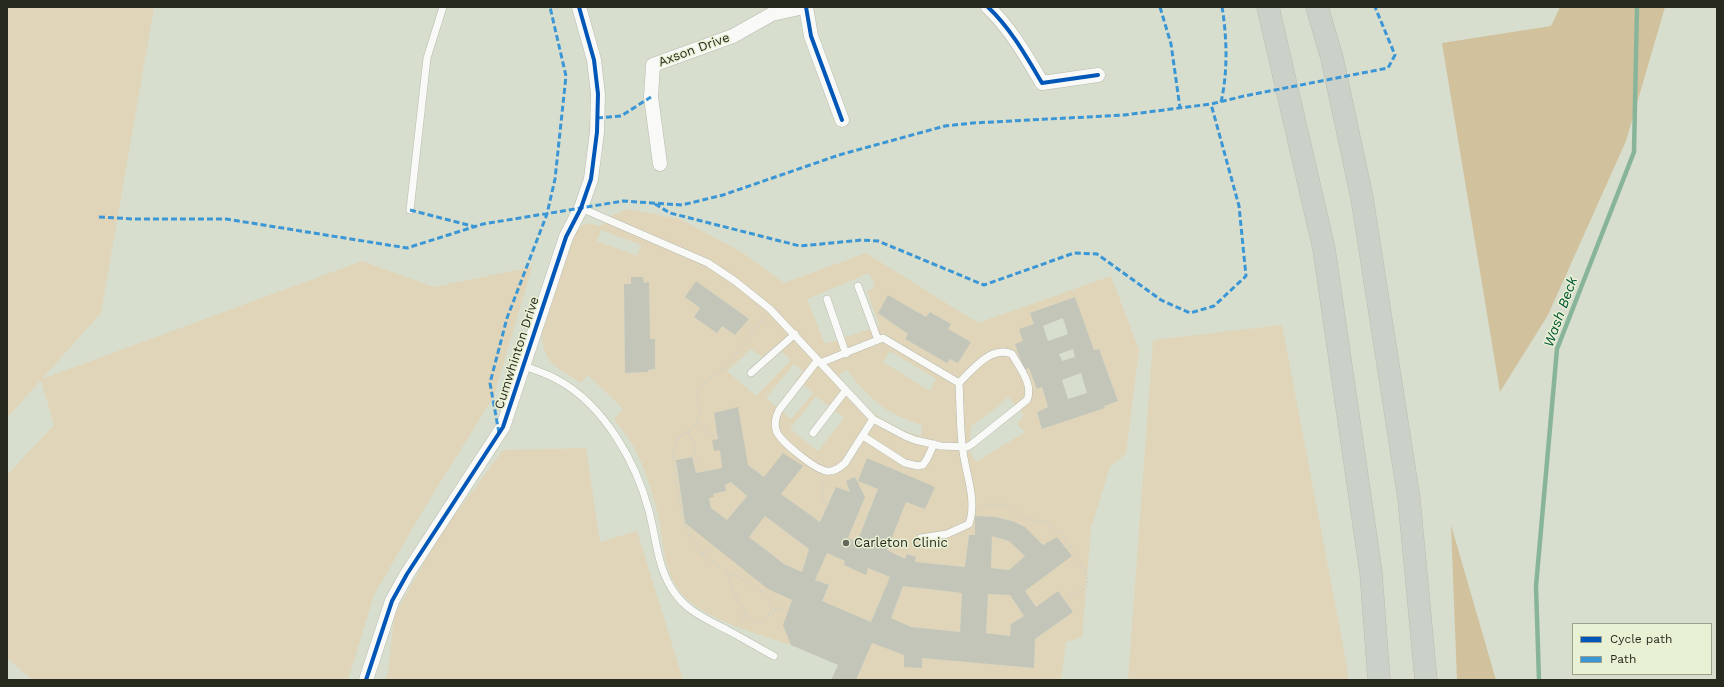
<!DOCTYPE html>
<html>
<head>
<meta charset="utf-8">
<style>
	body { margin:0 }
	#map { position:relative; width:1724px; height:687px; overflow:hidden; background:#d8decd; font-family:"Work Sans",sans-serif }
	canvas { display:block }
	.frame { position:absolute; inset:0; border:8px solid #272a1f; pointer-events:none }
	.legend { position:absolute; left:1572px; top:623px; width:140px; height:52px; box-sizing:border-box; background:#e9f1d4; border:1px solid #9ba18c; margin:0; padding:5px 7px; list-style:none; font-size:12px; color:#272a1f }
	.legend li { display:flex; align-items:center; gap:8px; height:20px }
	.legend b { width:20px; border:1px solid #9ba18c }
</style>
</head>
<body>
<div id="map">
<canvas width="1724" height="687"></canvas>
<div class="frame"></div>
<ul class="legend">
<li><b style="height:5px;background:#0057b8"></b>Cycle path</li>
<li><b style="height:5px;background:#3b96d5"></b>Path</li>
</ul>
</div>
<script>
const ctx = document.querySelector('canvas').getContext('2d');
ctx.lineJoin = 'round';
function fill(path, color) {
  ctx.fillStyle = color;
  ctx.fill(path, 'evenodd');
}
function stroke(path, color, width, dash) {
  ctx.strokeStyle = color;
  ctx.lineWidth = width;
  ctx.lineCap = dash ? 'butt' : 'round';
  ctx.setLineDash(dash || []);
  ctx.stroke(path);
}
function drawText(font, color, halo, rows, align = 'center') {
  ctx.font = font + ' "Work Sans",sans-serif';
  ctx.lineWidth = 3;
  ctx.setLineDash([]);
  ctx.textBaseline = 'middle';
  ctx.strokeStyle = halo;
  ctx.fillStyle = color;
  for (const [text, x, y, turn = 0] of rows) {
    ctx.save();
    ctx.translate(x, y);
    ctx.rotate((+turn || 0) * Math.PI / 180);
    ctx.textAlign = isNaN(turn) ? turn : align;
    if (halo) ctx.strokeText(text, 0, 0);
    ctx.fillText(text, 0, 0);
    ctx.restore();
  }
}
fill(new Path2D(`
	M7 7H154L101 313 42 379 362 261 434 287 532 267 494 396 425 507 374 595 348 680H32L7 658V475L54 425 41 380 7 418Z
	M627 209 680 219 743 253 784 283 866 253 978 323 1111 276 1139 350 1126 454 1110 466 1091 528 1082 637 1066 642 1061 680H856L872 643 904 655 905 667 922 668V658L1034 668 1035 639 1073 612 1058 591 1036 607 1025 591 1071 556C1063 553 1050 550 1043 544 1037 539 1032 534 1026 529 1013 518 992 515 975 517V535H969L965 567 915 562 916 557 907 554 905 559 887 550 906 502 925 509 935 487 878 489 857 542 848 538 865 497 855 477 847 481 850 492 836 487 820 522 781 494 764 477 748 465 738 408 714 413 718 439 713 440 720 450 722 468 696 473 692 457 676 460 685 523 792 600 783 625 791 645C758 634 712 622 686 598 660 573 665 538 656 507 650 485 643 463 632 444 627 435 620 427 614 419L623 409 588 375 581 383C557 367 542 364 542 332L576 230C586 221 588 223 600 226L613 215ZM601 230 641 245 637 256 597 241ZM869 273 875 286 867 292 880 326 825 344 807 299ZM631 277H643L650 339H655V369L648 370 647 372 625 373 624 285 631 284ZM696 281 749 319 735 335 722 326 717 333 694 317 700 308 685 297ZM888 295 926 317 930 312 951 324 948 329 971 342 958 363 950 359 947 363 905 339 908 334 878 313ZM1075 297 1094 350 1099 349 1118 401 1104 406 1105 408 1042 429 1037 412 1048 407 1042 387 1037 389 1029 368 1025 370 1015 344 1023 341 1019 329 1034 324 1030 313ZM775 346 791 360 756 396 727 371 751 349 762 357ZM890 351 936 379 930 391 883 362ZM794 364 803 371 796 379 813 393 791 419 766 398ZM847 370C869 399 886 414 922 425L921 436C887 427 856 404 839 374ZM816 396 844 418 818 451 790 429ZM1008 397 1024 415 1017 424 1025 432 976 462 970 452 971 426 997 407Z
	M1282 325 1347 666 1348 680H1128L1153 340Z
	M586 448 600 542 637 531 683 680H385L388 673 394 616 439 536 503 450Z
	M731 482 747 496 727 520 711 508 709 498 713 494 726 491 725 485Z
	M765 516 809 549 802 572 784 564 749 537Z
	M992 536 1009 541 1025 556 1009 570 991 568Z
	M827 553 845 561 844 565 865 574 868 568 890 577 871 622 822 601 829 585 815 580Z
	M903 586 962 593 960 632 911 627 891 618Z
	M988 594 1010 595 1024 616 1011 624 1010 636 986 633Z`), '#e0d5b9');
fill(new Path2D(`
	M1560 7H1665L1626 141 1548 315 1500 392 1442 43 1551 26Z
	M1451 525 1496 680H1457Z`), '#d1c19d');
stroke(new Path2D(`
	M1539 680 1536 586 1557 349 1634 152 1637 7`), '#88b59a', 4.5);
fill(new Path2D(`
	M631 277H643L644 283 649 282 650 339H655V369L648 370V372L625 373 624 284H631Z
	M696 281 749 319 735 335 722 326 717 333 694 317 700 308 685 297Z
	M888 295 926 317 930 312 951 324 948 329 971 342 958 363 950 359 947 363 905 339 908 334 878 313Z
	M1075 297 1094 350 1099 349 1118 401 1104 406 1105 408 1042 429 1037 412 1048 407 1042 387 1037 389 1029 368 1024 370 1015 344 1023 341 1019 329 1034 324 1030 313ZM1063 318 1068 334 1048 341 1043 326ZM1073 349 1075 357 1062 361 1059 354ZM1081 373 1087 393 1068 399 1062 380Z
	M738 407 748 465 764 477 783 453 803 466 781 494 820 522 836 487 850 492 846 481 855 477 865 497 848 538 857 542 878 489 858 481 867 458 935 487 925 509 906 502 887 550 905 559 907 554 916 557 915 562 965 567 969 535H975V516L996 517 1012 521 1025 527 1043 545 1057 537 1072 556 1025 591 1036 607 1058 591 1073 612 1035 639 1034 668 922 658V668L904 667V655L872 643 856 680H831L838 665 791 645 783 625 792 600 768 589 685 523 676 460 692 457 696 473 722 468 720 450 714 451 712 440 718 439 714 413ZM731 482 747 496 727 520 711 508 709 498 714 497 713 494 726 491 725 485ZM765 516 809 549 802 572 784 564 749 537ZM992 536 1009 541 1025 556 1009 570 991 568ZM827 553 845 561 844 565 866 575 868 568 890 577 871 622 822 601 829 585 815 580ZM903 586 962 593 960 632 911 627 891 618ZM988 594 1010 595 1024 616 1011 624 1010 636 986 633Z`), '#c3c5b8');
const lane = new Path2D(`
	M581 208 708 263 735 281 770 309 873 419 905 436 915 440 941 446 967 447 972 444 1027 400C1034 385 1019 367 1012 354 991 345 972 370 959 383 960 403 960 424 962 444 964 470 978 499 969 524L947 534 921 538
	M410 210 427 58 443 7
	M858 286 878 340
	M827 299 846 354
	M817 361 779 410C776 416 774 423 776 430 779 441 815 469 826 471 834 472 839 468 845 463L873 419
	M820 363 883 338 959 383
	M524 366C535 370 548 374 558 380 604 405 636 462 649 511 657 541 657 571 677 596 690 613 711 621 729 631 744 639 759 648 774 656
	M751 373 795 334
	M813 433 846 390
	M863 436 905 463 918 466 923 465 927 459 934 444`);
const street = new Path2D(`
	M806 7 811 36 842 120
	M988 7C1011 29 1026 56 1042 83L1098 75
	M660 164 651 97 653 65 733 36 772 14 804 7
	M366 680 392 601 407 574 503 427 566 237 581 208 591 179 597 132 598 94 594 60 579 7`);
const highway = new Path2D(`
	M1268 7 1324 249 1371 573 1379 680
	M1317 7 1332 58 1362 198 1409 499 1426 680`);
stroke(lane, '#b6baad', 8);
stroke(street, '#b6baad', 15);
stroke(highway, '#babdb4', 23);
stroke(new Path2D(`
	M698 421 714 437
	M688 432 693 442 697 466
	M824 481 821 498 827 504
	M982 505H1007L1022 516 1031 520 1047 522 1054 530 1061 533 1084 569 1087 577V586L1068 600
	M701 553 710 551 714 546
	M726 571C732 583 746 634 766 620 770 615 773 607 769 600 756 580 714 571 700 551 681 525 678 500 675 468 674 460 672 451 675 444 680 434 694 431 698 420 702 408 695 397 700 385L725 368 764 317
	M771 609H787
	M739 624 746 614`), '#ced0ca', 2.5, [1, 3]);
stroke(lane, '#f9faf8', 7);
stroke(street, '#f9faf8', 14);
stroke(highway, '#cbd1c9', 22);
stroke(new Path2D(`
	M1160 7 1171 44 1180 108
	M1221 102C1228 72 1227 37 1222 7
	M597 118 621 116 651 97
	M655 204 670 213 800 246 862 240 878 241 984 285 1074 253 1097 254 1161 300 1190 313 1214 306 1246 276 1239 206 1211 104
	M410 210 476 227
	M99 217 134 219H226L407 248 483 224 581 208 623 201 682 205 723 195 839 155 945 126 973 123 1124 115 1211 104 1244 96 1388 68 1395 55 1375 7
	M499 433 490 383 507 318 547 214 555 179 566 76 550 7`), '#3b96d5', 3, [6, 3]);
stroke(new Path2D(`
	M806 7 811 36 842 120
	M988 7C1011 29 1026 56 1042 83L1098 75
	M366 680 392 601 407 574 503 427 566 237 581 208 591 179 597 132 598 94 594 60 579 7`), '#0057b8', 4);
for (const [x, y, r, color] of [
	[846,543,4,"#65695c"]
]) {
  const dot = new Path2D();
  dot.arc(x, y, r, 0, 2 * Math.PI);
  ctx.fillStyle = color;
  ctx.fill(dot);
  stroke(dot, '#e9f1d4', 1.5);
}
drawText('13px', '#272a1f', '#e9f1d4', [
	["Axson Drive",694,50,-20],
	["Cumwhinton Drive",517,353,-72]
]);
drawText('13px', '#272a1f', '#e9f1d4', [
	["Carleton Clinic",854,543]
], 'left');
drawText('italic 14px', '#005436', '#e9f1d4', [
	["Wash Beck",1561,312,-70]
]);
</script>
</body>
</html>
